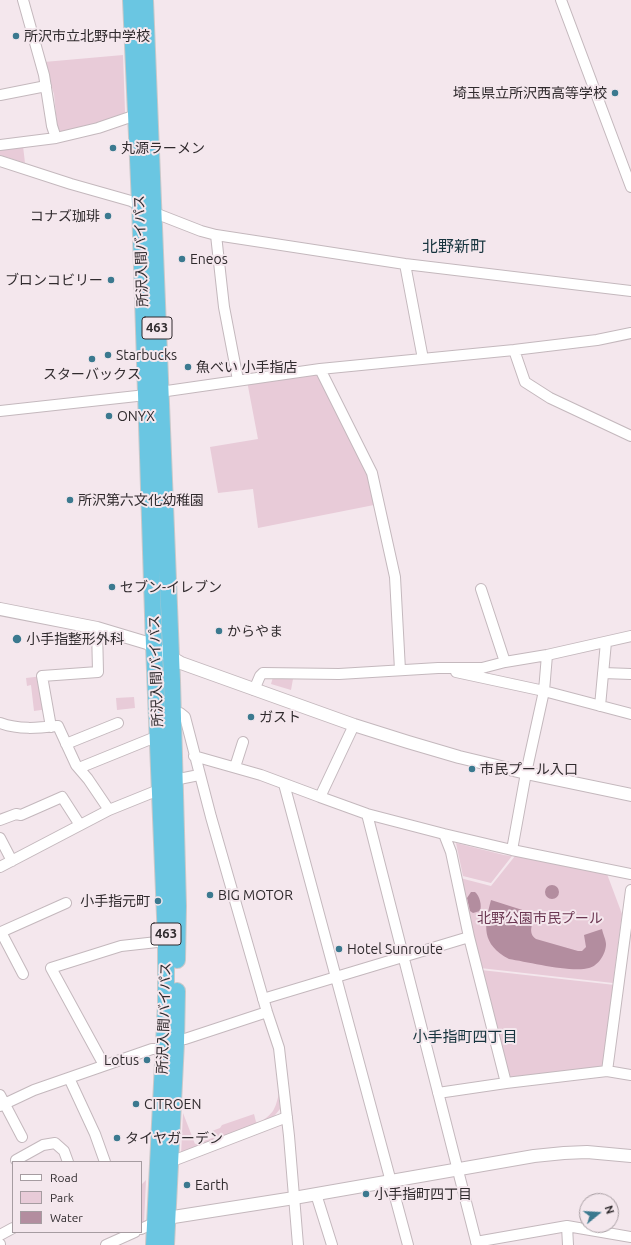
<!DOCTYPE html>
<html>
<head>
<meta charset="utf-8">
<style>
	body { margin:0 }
	#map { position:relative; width:631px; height:1245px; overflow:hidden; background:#f4e7ed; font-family:Ubuntu,sans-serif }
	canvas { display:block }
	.legend { position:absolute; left:12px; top:1161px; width:130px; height:72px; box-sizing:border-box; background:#f4e7ed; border:1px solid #a69ca1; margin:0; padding:5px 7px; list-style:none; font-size:12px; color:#302b2e }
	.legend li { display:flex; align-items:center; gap:8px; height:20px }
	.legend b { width:20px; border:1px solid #a69ca1 }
	.north { position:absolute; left:579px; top:1193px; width:40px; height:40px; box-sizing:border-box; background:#f4e7ed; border:1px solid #a69ca1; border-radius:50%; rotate:72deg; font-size:11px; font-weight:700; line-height:16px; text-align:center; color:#302b2e }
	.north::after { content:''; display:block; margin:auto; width:14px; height:18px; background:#3b798f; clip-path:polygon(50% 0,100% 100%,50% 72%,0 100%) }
</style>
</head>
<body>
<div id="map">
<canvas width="631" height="1245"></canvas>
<ul class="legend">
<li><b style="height:5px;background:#fff"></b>Road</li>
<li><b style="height:11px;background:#e8cbd8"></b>Park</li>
<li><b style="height:11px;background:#b38d9f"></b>Water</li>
</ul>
<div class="north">N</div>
</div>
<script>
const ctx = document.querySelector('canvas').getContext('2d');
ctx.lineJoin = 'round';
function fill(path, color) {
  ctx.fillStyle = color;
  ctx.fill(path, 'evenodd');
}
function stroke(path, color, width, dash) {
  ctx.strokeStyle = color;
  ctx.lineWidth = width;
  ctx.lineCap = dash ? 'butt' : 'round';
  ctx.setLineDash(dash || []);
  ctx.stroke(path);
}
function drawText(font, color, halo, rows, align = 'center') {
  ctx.font = font + ' Ubuntu,"Noto Sans JP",sans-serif';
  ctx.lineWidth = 4;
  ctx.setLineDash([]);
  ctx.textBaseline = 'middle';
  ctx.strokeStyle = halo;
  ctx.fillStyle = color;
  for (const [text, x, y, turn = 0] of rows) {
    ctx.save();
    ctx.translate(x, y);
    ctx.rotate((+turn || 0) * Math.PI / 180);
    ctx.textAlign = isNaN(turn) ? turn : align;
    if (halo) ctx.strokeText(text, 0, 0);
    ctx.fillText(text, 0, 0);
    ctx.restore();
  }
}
fill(new Path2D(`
	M123 55 125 112 124 114 98 124 61 132 59 129 57 125 54 94 44 62Z
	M23 146 25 163 0 155V148Z
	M318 372 372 473 379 504 258 528 253 489 218 493 210 447 258 439 247 381Z
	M43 676 48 709 34 711 31 685 27 686 26 678Z
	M273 677 293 679 291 690 271 684Z
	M134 697 135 708 117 710 116 698Z
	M456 843 504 855 512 856 491 883 463 876Z
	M515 856 607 874 622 914 613 983 480 968 460 878 491 886Z
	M481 970 615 985 605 1069 507 1081Z
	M279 1093 280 1109 271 1120 181 1155 183 1113 195 1144 215 1137 212 1131 220 1128 222 1125 254 1114 256 1122 259 1123C274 1113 275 1110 279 1093Z
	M146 1180 144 1223 141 1226V1185Z`), '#e8cbd8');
fill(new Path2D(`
	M545 892a7 7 0 1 1 14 0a7 7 0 1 1-14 0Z
	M471 892H475C480 896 482 906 480 911L473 913 470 911 467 898Z
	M491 900 535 914C533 923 527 933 536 939L578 951H582L586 947 584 935 602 929C603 934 606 940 606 944 606 954 598 966 589 968 572 973 528 962 509 959 481 944 484 926 491 900Z`), '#b38d9f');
const minor = new Path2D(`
	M23 0 44 75 52 126 56 138 98 128 136 115
	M561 0 631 187
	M0 95 46 86
	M0 145 56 138
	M0 161 71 184 131 201 160 215 201 231 216 235 405 264 631 291
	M216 235 224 307 238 380
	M405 264 423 359
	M514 350 525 382 550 398 631 436
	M320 369 372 473 395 577 400 670
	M160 392 320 369 514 350 597 340 631 333
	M0 411 146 395
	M481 589 505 662
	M456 672 544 691 631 714
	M603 673 631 674
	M254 690 260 676 263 673 339 674 438 668H482L505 662 547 655 631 636
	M600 706 606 642
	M180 713 185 717 211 817 267 1012 279 1048 289 1136 298 1245
	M0 723C19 730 38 728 58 726L76 765 88 779 109 810
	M51 727 42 676 98 672 97 628
	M66 744 118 723
	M194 756 261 775 320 797 354 725
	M235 767 243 742
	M79 768 158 736
	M174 780 199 775
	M284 784 408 1245
	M320 797 367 814 444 834 512 850 631 874
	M367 814 477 1245
	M0 820 16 814 21 815 62 797 80 825
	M0 838 12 861
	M512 850 526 773 544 691 547 655
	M0 867 109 810 161 789
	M469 937 506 1083
	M23 974 1 932 66 903
	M263 999 469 937 451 852 444 834
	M185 1039 267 1012
	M104 1065 51 968 121 946 166 941
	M607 1071 631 890
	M69 1078 95 1134 105 1162
	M438 1093 506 1083 607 1071 631 1075
	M0 1095 22 1137
	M0 1106 34 1090 152 1049H157L164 1047
	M16 1160 43 1145 55 1143 64 1151 68 1162
	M170 1162 287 1117
	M316 1194 332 1245
	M567 1226 568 1245
	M141 1229 156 1222
	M0 1235 13 1228
	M476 1242 567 1226 631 1237
	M0 1244V1245
	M106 1245 135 1232`);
const tertiary = new Path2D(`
	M0 609 97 628 147 643 181 663 354 725 408 742 459 757 526 773 631 795
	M160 1221 167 1218 294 1198 534 1156 564 1153 587 1152 631 1156`);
const trunk = new Path2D(`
	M131 0 140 204 154 646 166 941V1003L154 1245
	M145 0 172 681 178 906 177 960
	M166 1245 176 1042 177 991`);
stroke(minor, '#c4b8bd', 12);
stroke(tertiary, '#c4b8bd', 14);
stroke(trunk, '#c9c8c9', 18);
stroke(minor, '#fff', 10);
stroke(tertiary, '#fff', 12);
stroke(trunk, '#6ac6e2', 16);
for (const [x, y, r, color] of [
	[16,36,4,"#3b798f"],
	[615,93,4,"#3b798f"],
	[113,148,4,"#3b798f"],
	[108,216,4,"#3b798f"],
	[182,259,4,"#3b798f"],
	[111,280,4,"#3b798f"],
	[108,355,4,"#3b798f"],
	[92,359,4,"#3b798f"],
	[188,367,4,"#3b798f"],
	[109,416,4,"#3b798f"],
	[70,500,4,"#3b798f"],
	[112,587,4,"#3b798f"],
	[219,631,4,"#3b798f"],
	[17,639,5,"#3b798f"],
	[251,717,4,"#3b798f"],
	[472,769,4,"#3b798f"],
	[210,895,4,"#3b798f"],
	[158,901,4,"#3b798f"],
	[339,949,4,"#3b798f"],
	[147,1060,4,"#3b798f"],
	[136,1104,4,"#3b798f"],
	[117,1138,4,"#3b798f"],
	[187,1185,4,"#3b798f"],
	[366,1194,4,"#3b798f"]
]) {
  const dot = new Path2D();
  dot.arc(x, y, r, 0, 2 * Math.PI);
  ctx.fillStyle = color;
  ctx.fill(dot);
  stroke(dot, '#f4e7ed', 1.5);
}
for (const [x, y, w] of [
	[157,328,30],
	[166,934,30]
]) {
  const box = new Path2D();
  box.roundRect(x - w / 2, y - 11, w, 22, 3);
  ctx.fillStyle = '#f4e7ed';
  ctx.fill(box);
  stroke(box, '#302b2e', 1);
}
drawText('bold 13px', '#302b2e', null, [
	["463",157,328],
	["463",166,934]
]);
drawText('14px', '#302b2e', '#f4e7ed', [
	["所沢市立北野中学校",24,36],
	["埼玉県立所沢西高等学校",607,93,"right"],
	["丸源ラーメン",121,148],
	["コナズ珈琲",100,216,"right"],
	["Eneos",190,259],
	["ブロンコビリー",103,280,"right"],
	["Starbucks",116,355],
	["魚べい 小手指店",196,367],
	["スターバックス",92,374,"center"],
	["ONYX",117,416],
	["所沢第六文化幼稚園",78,500],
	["セブン-イレブン",120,587],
	["からやま",227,631],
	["小手指整形外科",26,639],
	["ガスト",259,717],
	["市民プール入口",480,769],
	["BIG MOTOR",218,895],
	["小手指元町",150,901,"right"],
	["Hotel Sunroute",347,949],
	["Lotus",139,1060,"right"],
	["CITROEN",144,1104],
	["タイヤガーデン",125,1138],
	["Earth",195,1185],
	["小手指町四丁目",374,1194]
], 'left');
drawText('14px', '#302b2e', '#f4e7ed', [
	["所沢入間バイパス",141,251,-92],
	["所沢入間バイパス",156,671,-92],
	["所沢入間バイパス",164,1018,-88]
]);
drawText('14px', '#6b3752', '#f4e7ed', [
	["北野公園市民プール",540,918]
]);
drawText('15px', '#16343e', '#f4e7ed', [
	["小手指町四丁目",465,1037]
]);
drawText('16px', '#16343e', '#f4e7ed', [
	["北野新町",454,247]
]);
</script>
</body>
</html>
